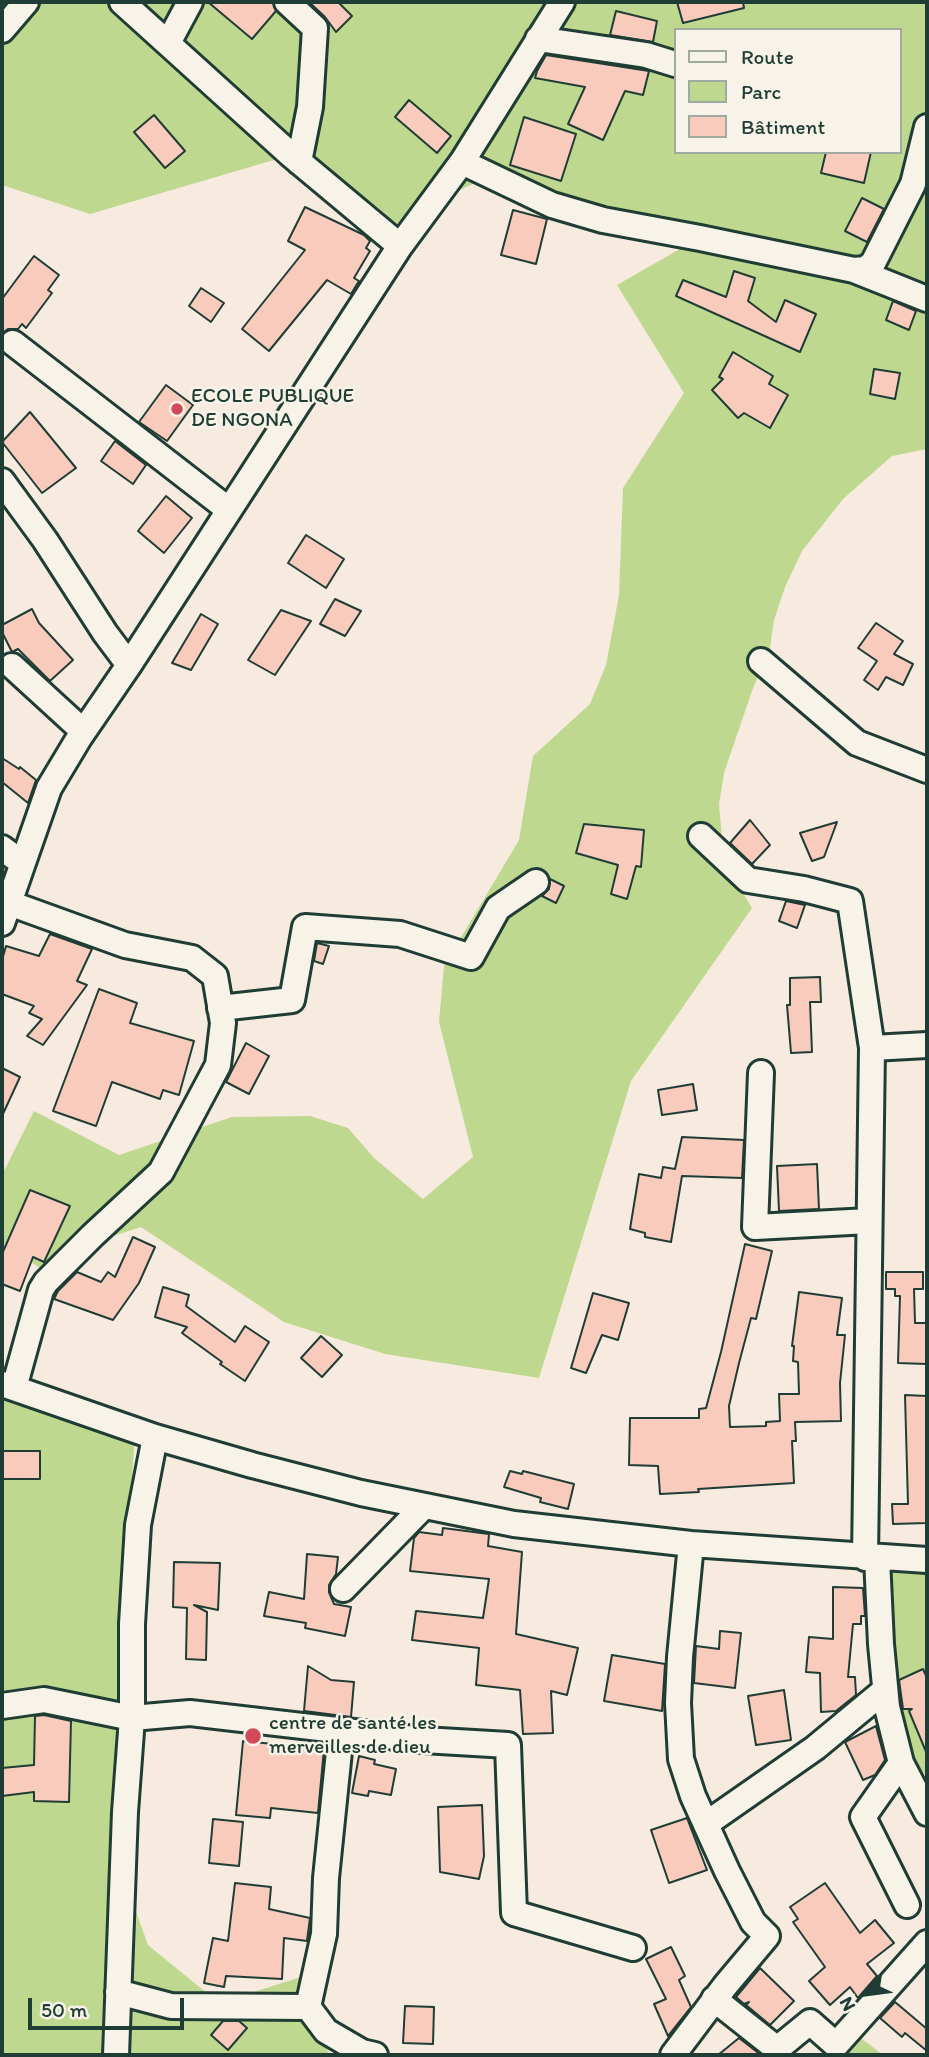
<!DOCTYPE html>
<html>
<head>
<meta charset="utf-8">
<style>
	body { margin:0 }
	#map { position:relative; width:929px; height:2057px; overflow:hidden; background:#f7ebdf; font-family:Itim,sans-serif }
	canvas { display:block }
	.frame { position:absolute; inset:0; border:4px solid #1f3d34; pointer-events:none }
	.legend { position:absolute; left:674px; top:28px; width:228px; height:126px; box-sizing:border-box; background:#f7f3e8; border:2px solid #a1aaa0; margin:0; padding:9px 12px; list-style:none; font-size:21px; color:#1f3d34 }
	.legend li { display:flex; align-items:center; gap:14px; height:35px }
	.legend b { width:35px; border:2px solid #a1aaa0 }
	.north { position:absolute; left:831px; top:1959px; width:70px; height:70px; -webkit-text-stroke:5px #f7f3e8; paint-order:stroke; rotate:242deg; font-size:19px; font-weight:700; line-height:28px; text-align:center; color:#1f3d34 }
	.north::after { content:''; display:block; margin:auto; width:24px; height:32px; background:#1f3d34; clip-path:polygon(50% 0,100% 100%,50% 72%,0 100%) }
	.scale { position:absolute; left:28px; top:1998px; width:156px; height:32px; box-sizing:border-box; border:4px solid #1f3d34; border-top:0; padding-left:9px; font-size:21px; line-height:24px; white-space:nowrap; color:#1f3d34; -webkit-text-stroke:5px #f7f3e8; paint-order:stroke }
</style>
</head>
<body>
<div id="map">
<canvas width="929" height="2057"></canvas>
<div class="frame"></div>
<ul class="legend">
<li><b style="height:9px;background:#f7f3e8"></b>Route</li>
<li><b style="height:19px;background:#bfd88f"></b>Parc</li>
<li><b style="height:19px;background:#f9cbbd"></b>Bâtiment</li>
</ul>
<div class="north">N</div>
<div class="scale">50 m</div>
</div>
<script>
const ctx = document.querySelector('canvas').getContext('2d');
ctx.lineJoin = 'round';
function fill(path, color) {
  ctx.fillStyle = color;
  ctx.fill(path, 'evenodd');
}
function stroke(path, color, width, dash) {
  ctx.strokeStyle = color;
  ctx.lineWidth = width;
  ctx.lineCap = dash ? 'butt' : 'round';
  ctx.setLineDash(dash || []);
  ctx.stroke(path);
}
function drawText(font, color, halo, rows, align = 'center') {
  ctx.font = font + ' Itim,sans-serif';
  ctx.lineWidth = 5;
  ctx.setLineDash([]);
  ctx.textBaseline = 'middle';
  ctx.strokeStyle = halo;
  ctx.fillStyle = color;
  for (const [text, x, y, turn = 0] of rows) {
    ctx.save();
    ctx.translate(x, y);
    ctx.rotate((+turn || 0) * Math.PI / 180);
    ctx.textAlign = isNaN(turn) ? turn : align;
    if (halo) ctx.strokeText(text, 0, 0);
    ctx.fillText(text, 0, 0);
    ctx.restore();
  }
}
fill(new Path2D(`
	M2 2H927V449L892 456 843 499 802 551 785 587 774 620 770 648 752 691 724 773 719 804 724 861 752 908 631 1081 539 1378 385 1354 284 1322 141 1227 95 1242 40 1268 2 1243V1175L34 1111 119 1155 232 1117 310 1116 348 1128 374 1158 423 1199 473 1157 439 1022 444 966 519 840 533 756 590 704 606 665 619 595 623 488 684 393 617 285 699 238 603 220 498 172 420 209 400 246 291 155 90 214 2 185ZM675 30H899V152H675Z
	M2 1387 135 1434 122 1622 116 1856 148 1945 219 2003 301 1977 325 2017 328 2055H2Z
	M869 1562 927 1570V1777L900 1744Z
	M853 2032 883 2055H818Z`), '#bfd88f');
const building = new Path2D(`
	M208 2H273L276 11 252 39Z
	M309 2H338L352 16 336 32 325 17Z
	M677 2H743L744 8 683 23Z
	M616 11 657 21 653 42 610 35Z
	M546 55 649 71 643 95 625 91 603 140 568 124 585 87 535 78 537 71Z
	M409 100 451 136 437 153 395 117Z
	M154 115 185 151 165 168 134 132Z
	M524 117 576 134 561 181 510 165Z
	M826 152H871L864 183 821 173Z
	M862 198 884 209 867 242 845 231Z
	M305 207 364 235 370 241 366 248 370 251 354 278 359 281 351 294 327 280 269 351 242 329 305 250 288 241Z
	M513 210 547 219 536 264 501 255Z
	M34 256 59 275 48 290 52 293 26 328 22 324 18 329H8L4 332 2 330V299Z
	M734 271 755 278 748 301 776 322 785 300 816 314 800 352 676 296 683 280 726 297Z
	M201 288 224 303 211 322 189 306Z
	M893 301 916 311 909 330 886 320Z
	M733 352 773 376 769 384 788 395 770 428 744 413 738 418 712 390 723 379 719 377Z
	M874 369 900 373 895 399 870 394Z
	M166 385 193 405 167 441 139 422Z
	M30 412 76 468 42 493 2 442Z
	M115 441 146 465 133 484 101 461Z
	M166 496 192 518 164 553 138 531Z
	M306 535 344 559 326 588 288 563Z
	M335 599 361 611 345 636 320 624Z
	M32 609 39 623 73 660 50 681 18 649 12 652 2 632V625Z
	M281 610 311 621 275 675 248 660Z
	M201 614 218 624 191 670 172 663Z
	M876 623 903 641 894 654 913 664 903 685 886 677 878 690 864 680 877 661 858 648Z
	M2 758 19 769 20 767 36 780 28 803 2 782Z
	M750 820 770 845 752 864 730 843Z
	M837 822 824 857 812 861 800 833Z
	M584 824 644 830 641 867 636 866 627 899 611 894 618 865 576 853Z
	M550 879 564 886 556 903 542 896 549 889Z
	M786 901 805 905 797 928 779 921Z
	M50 934 92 949 77 981 87 985 43 1045 27 1036 42 1019 29 1013 34 1006 2 994V960L6 946 39 956Z
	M317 943 329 946 323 964 314 961Z
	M820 977 821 1002H810L812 1052 791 1053 787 1005H790V978Z
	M99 989 137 1003 130 1023 194 1041 179 1095 163 1090 160 1099 112 1082 96 1126 53 1111Z
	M246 1043 269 1056 249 1094 226 1082Z
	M2 1068 20 1077 2 1116Z
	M693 1084 697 1110 662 1115 658 1090Z
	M682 1137 744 1140 742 1178 682 1176 671 1242 645 1237V1233L630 1229 639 1174 661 1178 663 1167 675 1169Z
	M817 1164 819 1209 779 1211 777 1166Z
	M30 1190 70 1206 44 1262 33 1257 20 1291 2 1284V1254Z
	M133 1237 155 1247 139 1283 113 1320 54 1299 58 1291 77 1272 101 1282 108 1272 115 1277Z
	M745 1244 772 1251 756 1319 751 1318 739 1363 729 1406 730 1427 766 1426V1422L780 1421 779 1394H799L798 1362 793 1361 794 1346H792L799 1292 842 1298 837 1335H845L840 1383 841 1421 795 1422 796 1441H792L794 1483 698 1489 699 1492 660 1494 658 1466 629 1465 630 1418H699V1409L706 1408 721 1352Z
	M886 1272H923V1289H914L915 1323H927V1364L898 1363 900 1296H895V1289H886Z
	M163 1287 189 1295 186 1306 235 1342 245 1326 269 1342 245 1381 220 1364 222 1362 182 1333 187 1327 155 1317Z
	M593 1293 629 1303 618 1340 602 1335 586 1373 571 1368Z
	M321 1336 342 1355 322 1377 301 1358Z
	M905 1395 927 1396V1523L893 1524 892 1504H908Z
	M2 1451H40V1479H2Z
	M510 1471 522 1474 523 1471 574 1484 568 1509 540 1502 541 1498 504 1487Z
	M443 1528 489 1534 488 1546 522 1552 516 1634 578 1648 567 1695 551 1691 553 1733 523 1734 520 1690 476 1685 479 1648 412 1640 416 1611 483 1618 489 1579 410 1571 414 1538 419 1532 442 1535Z
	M307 1554 338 1557 336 1574 329 1585V1592L334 1604 351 1607 345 1636 305 1628 306 1623 264 1616 269 1592 304 1599Z
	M174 1562 220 1563 218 1610 194 1605 207 1612 206 1660 186 1659 187 1608 173 1607Z
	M833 1587 863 1588 865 1616H861V1624H853L848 1677H855L856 1695 836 1711 821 1712 820 1673 806 1672 809 1637 833 1639Z
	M720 1631 741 1633 735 1688 694 1683 696 1646 719 1649Z
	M612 1655 665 1664 662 1711 604 1701Z
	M308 1666 331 1680 354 1682 351 1717 304 1711Z
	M923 1669 927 1678V1754L909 1711 912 1709H903L899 1680Z
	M784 1690 791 1740 756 1745 748 1696Z
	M44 1715 71 1721 69 1802 34 1801V1792L2 1796V1768L34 1765 35 1716Z
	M876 1726 885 1760 875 1775 863 1780 845 1742Z
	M243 1741 324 1749 318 1813 271 1808 270 1818 236 1815Z
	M359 1756 375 1760 374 1764 396 1769 391 1795 369 1791 368 1796 352 1793Z
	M482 1805 484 1856 479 1879 440 1872 438 1807Z
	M687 1818 707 1870 669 1883 651 1830Z
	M213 1819 243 1822 239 1866 209 1863Z
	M235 1883 271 1887 269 1909 310 1918 307 1941 284 1938 282 1979 226 1976 224 1987 204 1983 213 1938 228 1941Z
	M825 1883 860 1933 875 1920 894 1943 867 1964 877 1976 858 1998 850 1987 830 2005 809 1981 825 1967 793 1922 798 1919 790 1907Z
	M671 1947 685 1976 679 1980 691 2007 668 2036 654 2004 666 1999 646 1959Z
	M760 1968 794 2001 770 2025 746 2005 749 2002 744 2004 736 1997Z
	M895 2002 927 2029V2051L905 2033 902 2037 880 2018Z
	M405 2006 434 2007 433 2044 403 2043Z
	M223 2021H239L247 2028 228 2050 211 2035Z
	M739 2038 761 2055H718Z`);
fill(building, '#f9cbbd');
stroke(building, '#1f3d34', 2);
const minor = new Path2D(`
	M287 2 315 28 310 107 299 162
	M2 30 26 2
	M538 39 646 55 675 64
	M168 43 190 2
	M462 162 552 205 603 220 700 238 854 270 865 269 873 263 913 184 927 127
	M400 246 462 162 562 2
	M854 270 927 299
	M13 343 229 510
	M2 481 45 540 105 633 129 665
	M761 661 857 743 927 770
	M12 666 83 731
	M701 836 748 880 804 889 850 901 872 1048 865 1558
	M2 848 22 863
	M9 903 125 945 192 958 215 976 223 1023 218 1065 161 1172 93 1235 46 1282 41 1290 14 1388
	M2 923 49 788 79 738 129 665 400 246 291 155 122 2
	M220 1008 292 1000 305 927 400 934 471 957 498 908 536 882
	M872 1048 927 1045
	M761 1073 755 1227 869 1221
	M2 1384 155 1437 252 1465 361 1493 514 1524 691 1544 927 1560
	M877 1558 881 1644 887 1707 901 1763 927 1813
	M343 1589 424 1506
	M2 1706 44 1700 132 1718 190 1713 423 1740 508 1745 514 1913 633 1948
	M341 1732 326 1878 324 1934 308 2007 326 2031 362 2052 375 2055
	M901 1763 863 1817 907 1905
	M706 1824 815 1748 885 1690
	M118 1992 171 2006 308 2007
	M714 1999 777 2049 810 2022 836 2045 927 1943
	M116 2055 125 1812 132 1718V1624L138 1525 155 1437
	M673 2055 725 1986 767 1936 753 1922 727 1871 693 1796 681 1759 678 1703 680 1657 691 1544`);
stroke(minor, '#1f3d34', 30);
stroke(minor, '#f7f3e8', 24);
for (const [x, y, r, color] of [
	[177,409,7,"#d1495b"],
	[253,1736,9,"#d1495b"]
]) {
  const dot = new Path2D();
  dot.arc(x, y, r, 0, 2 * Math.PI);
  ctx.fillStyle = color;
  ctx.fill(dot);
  stroke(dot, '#f7f3e8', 2.5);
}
drawText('21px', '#1f3d34', '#f7f3e8', [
	["ECOLE PUBLIQUE",191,397],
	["DE NGONA",191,421],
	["centre de santé les",269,1724],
	["merveilles de dieu",269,1748]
], 'left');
</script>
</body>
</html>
